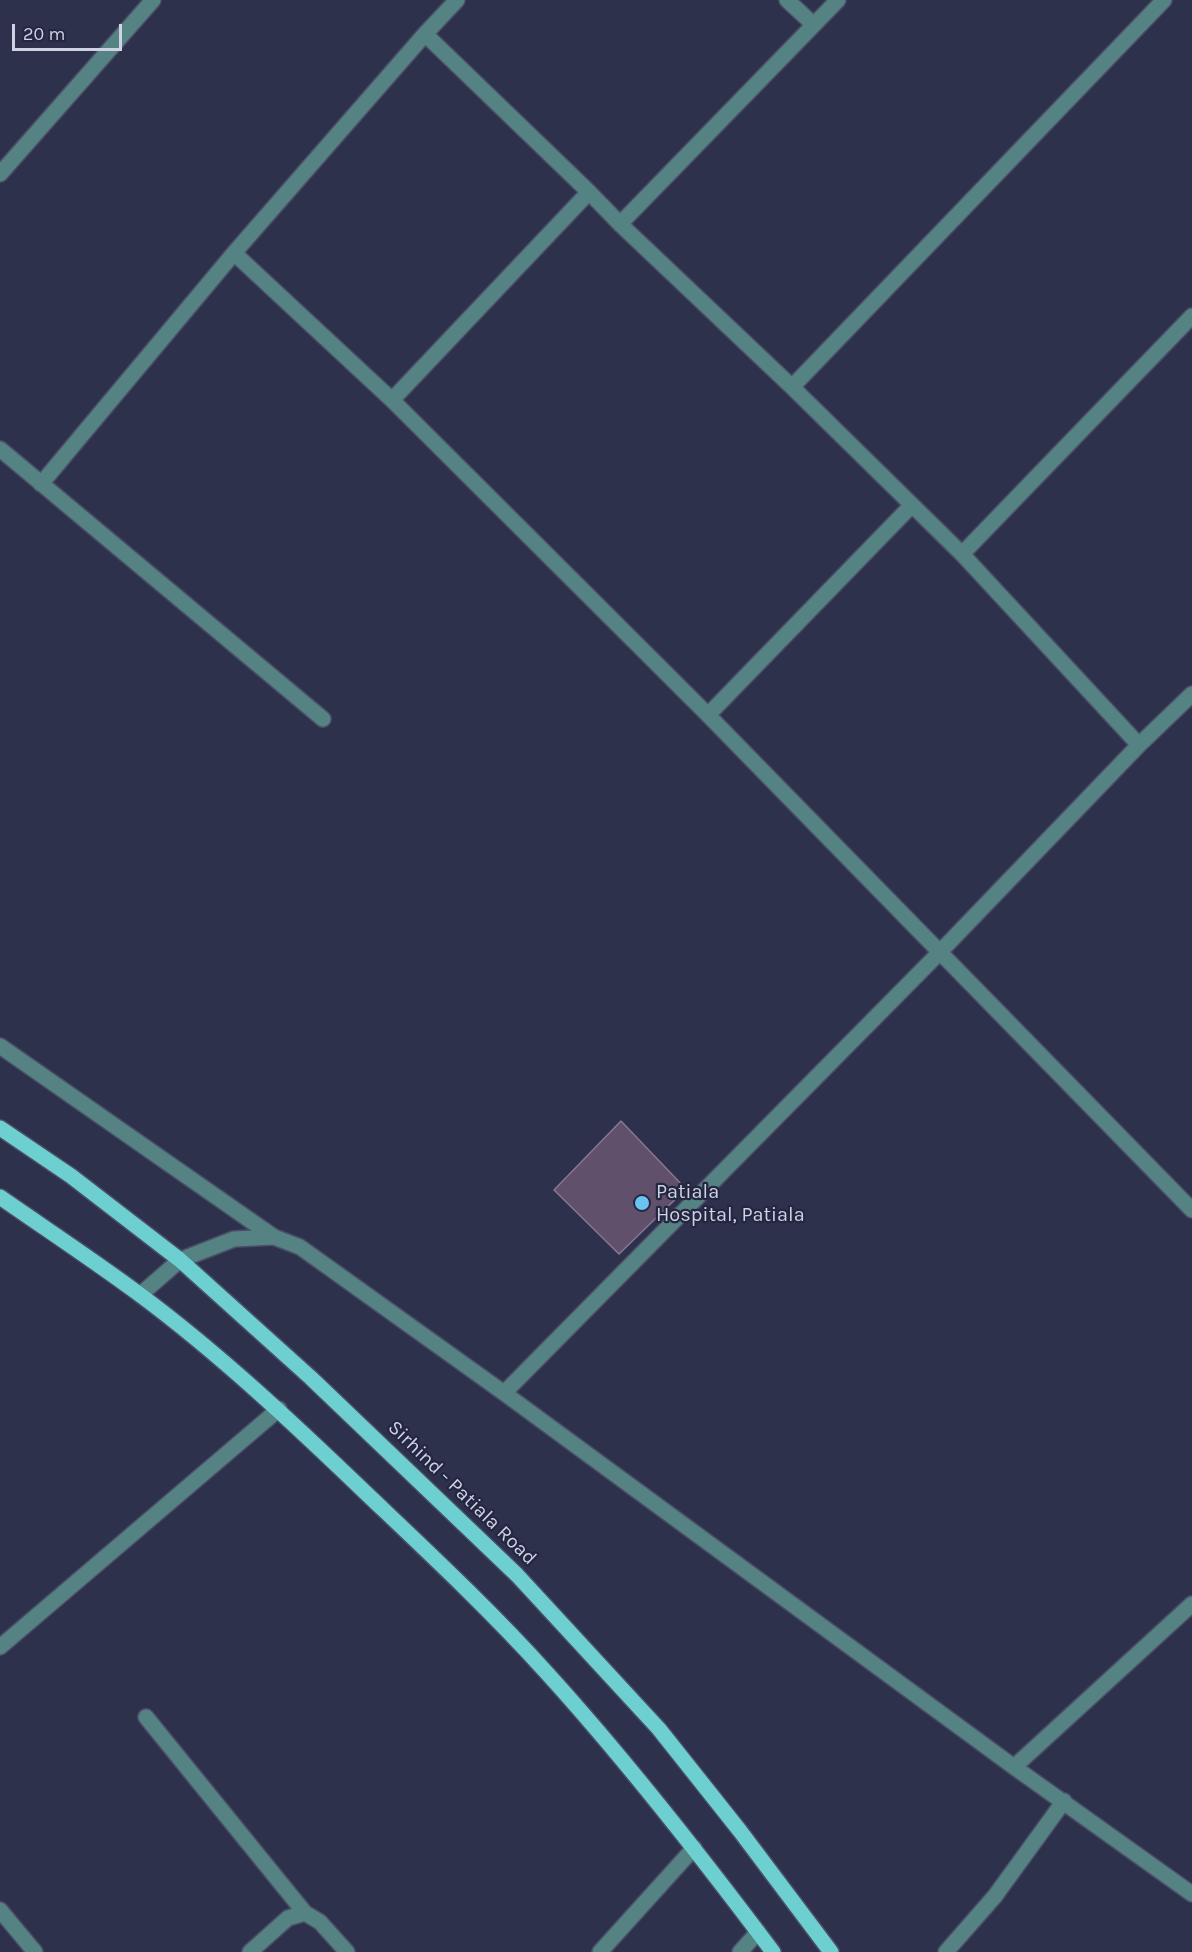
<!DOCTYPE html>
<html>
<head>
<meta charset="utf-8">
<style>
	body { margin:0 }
	#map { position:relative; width:1192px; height:1952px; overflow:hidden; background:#2e314c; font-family:Karla,sans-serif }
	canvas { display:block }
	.scale { position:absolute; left:12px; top:24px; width:110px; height:27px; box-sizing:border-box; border:3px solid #cfd2e3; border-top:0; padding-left:8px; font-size:18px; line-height:21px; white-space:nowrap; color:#cfd2e3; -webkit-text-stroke:4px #242741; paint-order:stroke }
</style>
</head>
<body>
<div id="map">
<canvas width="1192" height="1952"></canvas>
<div class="scale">20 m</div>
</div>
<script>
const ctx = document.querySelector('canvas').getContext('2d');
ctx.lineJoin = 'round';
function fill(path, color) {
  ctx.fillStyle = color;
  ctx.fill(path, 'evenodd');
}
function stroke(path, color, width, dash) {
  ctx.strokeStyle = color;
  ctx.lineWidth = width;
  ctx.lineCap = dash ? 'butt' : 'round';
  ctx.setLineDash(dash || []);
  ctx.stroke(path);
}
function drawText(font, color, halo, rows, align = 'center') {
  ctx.font = font + ' Karla,sans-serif';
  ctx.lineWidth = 4.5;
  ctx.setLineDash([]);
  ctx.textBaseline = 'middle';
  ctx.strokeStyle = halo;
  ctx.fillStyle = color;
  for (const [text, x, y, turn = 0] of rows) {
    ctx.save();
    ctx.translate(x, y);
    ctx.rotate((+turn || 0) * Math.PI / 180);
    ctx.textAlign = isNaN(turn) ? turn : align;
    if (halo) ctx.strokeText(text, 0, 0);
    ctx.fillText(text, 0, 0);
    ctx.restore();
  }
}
const building = new Path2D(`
	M621 1121 686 1189 619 1254 554 1190Z`);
fill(building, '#61506b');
stroke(building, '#887793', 1.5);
const minor = new Path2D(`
	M787 0 814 25
	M425 34 589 192 620 224 792 387 962 554 1139 745
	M0 174 153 0
	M620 224 838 0
	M234 253 392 400 708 715 1192 1210
	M792 387 1164 0
	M392 400 589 192
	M0 449 323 719
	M41 484 234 253 425 34 457 0
	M962 554 1192 316
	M708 715 911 506
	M0 1046 274 1237
	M140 1295 180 1260 234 1239 274 1237 300 1247 504 1393 1014 1767 1192 1894
	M504 1393 939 953 1139 745 1192 694
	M0 1647 279 1409
	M146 1717 305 1913 320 1922 347 1952
	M1014 1767 1192 1604
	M0 1910 35 1952
	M250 1952 288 1918 305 1913
	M600 1952 694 1848
	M740 1952 758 1932
	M946 1952 995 1896 1064 1801`);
const major = new Path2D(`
	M0 1128 71 1176 180 1260 311 1378 517 1575 659 1729 740 1831 831 1952
	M0 1197C46 1229 93 1260 139 1294 221 1355 295 1425 368 1495 429 1553 490 1610 546 1672 627 1761 701 1856 773 1952`);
stroke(minor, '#4b4e67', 18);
stroke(major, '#4b4e67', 18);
stroke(minor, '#558282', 15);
stroke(major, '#6dcfcf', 15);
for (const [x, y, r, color] of [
	[642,1203,8,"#6bc3f2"]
]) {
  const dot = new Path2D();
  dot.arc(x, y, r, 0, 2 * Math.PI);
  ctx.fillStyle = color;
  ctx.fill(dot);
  stroke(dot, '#242741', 2);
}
drawText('20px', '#cfd2e3', '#242741', [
	["Patiala",656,1192],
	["Hospital, Patiala",656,1215]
], 'left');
drawText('20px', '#cfd2e3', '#242741', [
	["Sirhind - Patiala Road",462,1493,44]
]);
</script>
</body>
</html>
